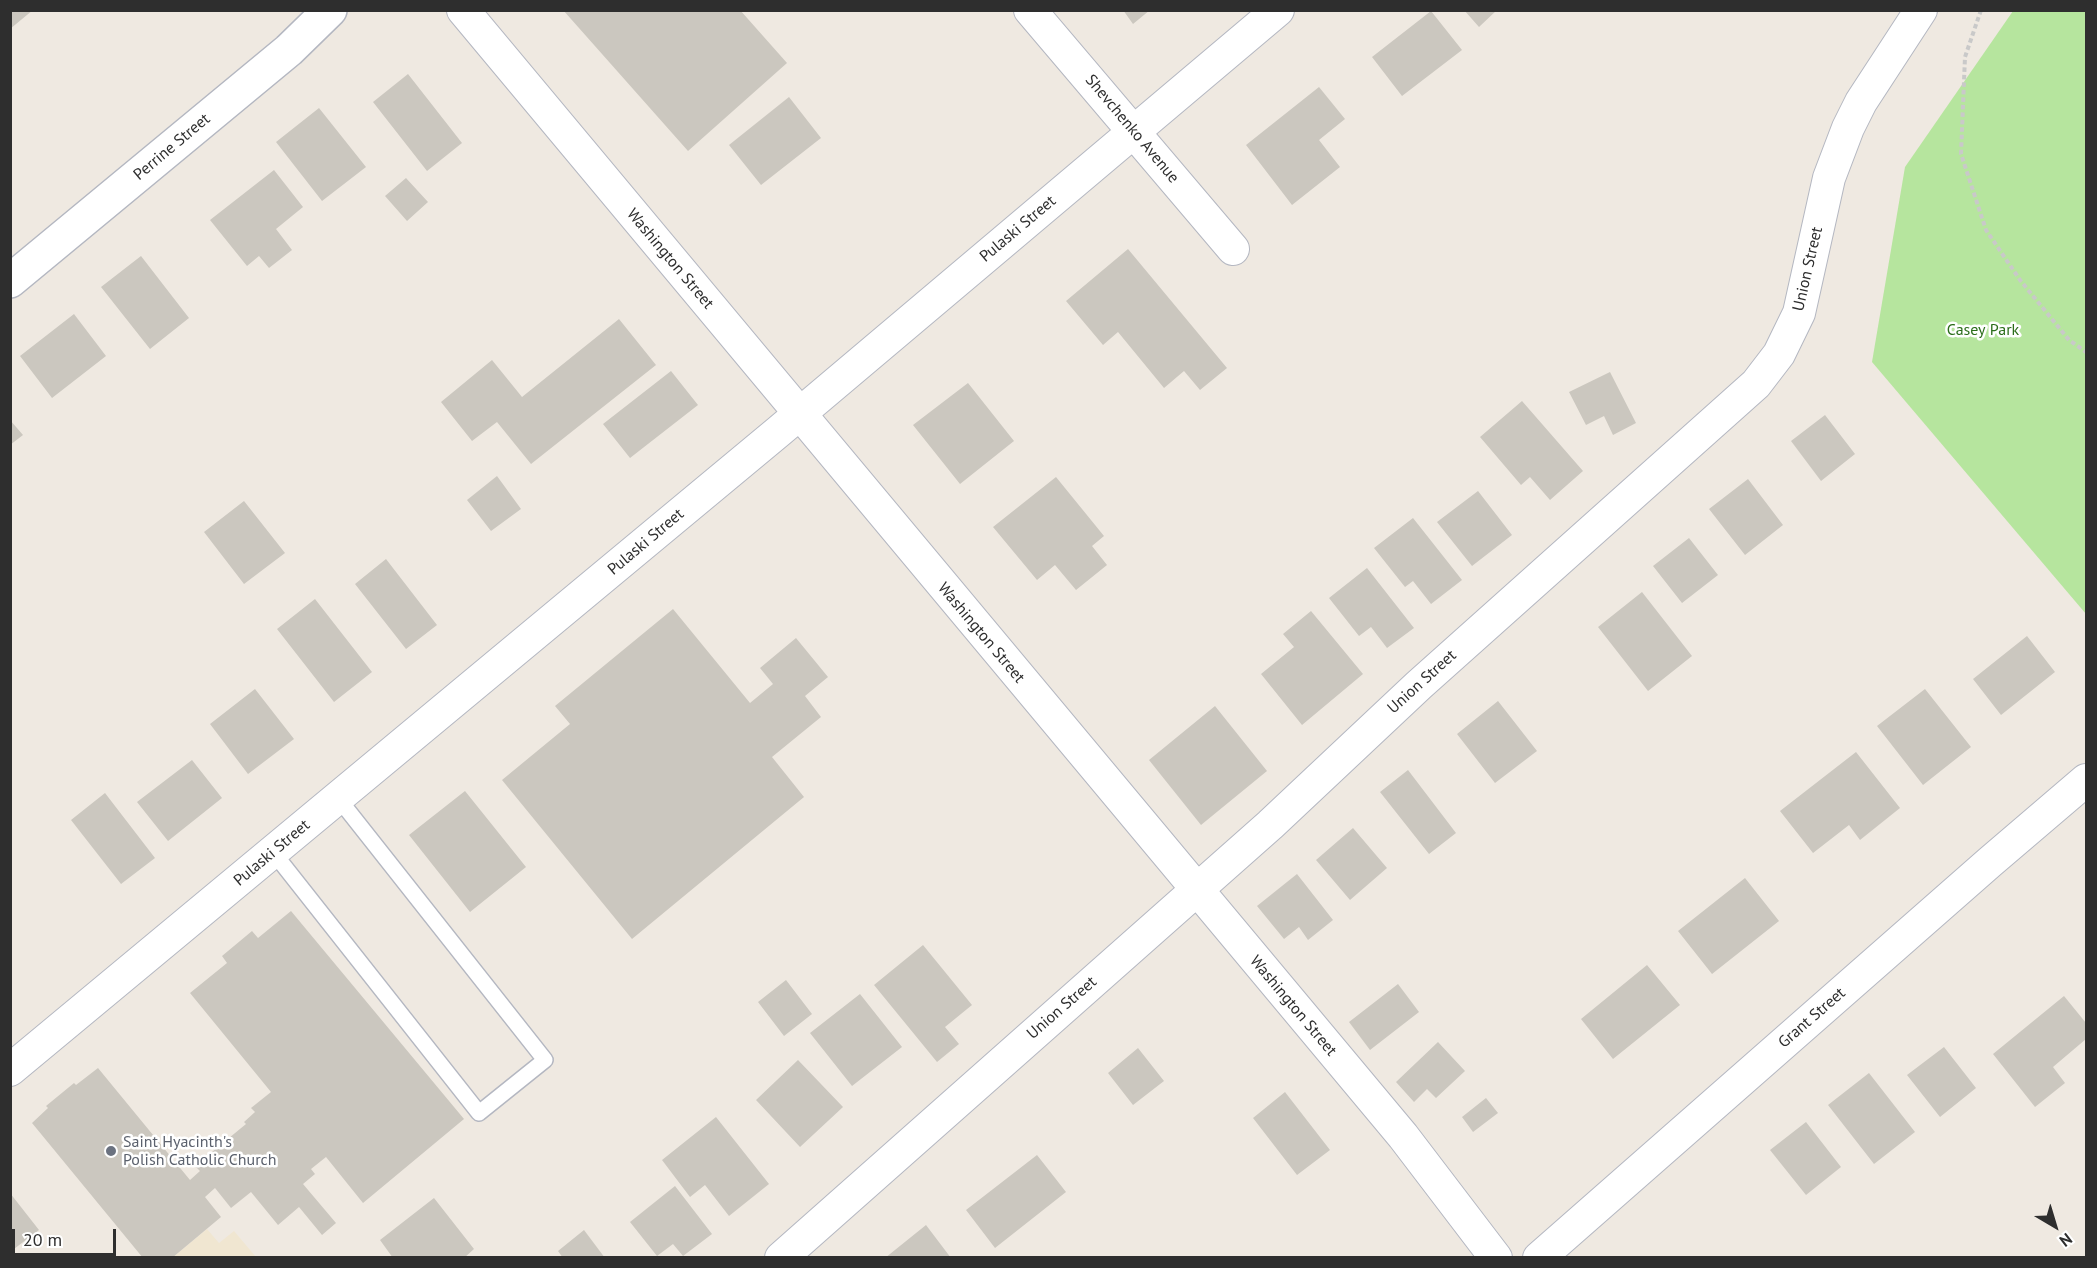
<!DOCTYPE html>
<html>
<head>
<meta charset="utf-8">
<style>
	body { margin:0 }
	#map { position:relative; width:2097px; height:1268px; overflow:hidden; background:#efe9e1; font-family:"PT Sans",sans-serif }
	canvas { display:block }
	.frame { position:absolute; inset:0; border:12px solid #2e2e2e; pointer-events:none }
	.north { position:absolute; left:2025px; top:1196px; width:60px; height:60px; -webkit-text-stroke:4px #fff; paint-order:stroke; rotate:142deg; font-size:16px; font-weight:700; line-height:24px; text-align:center; color:#2e2e2e }
	.north::after { content:''; display:block; margin:auto; width:21px; height:27px; background:#2e2e2e; clip-path:polygon(50% 0,100% 100%,50% 72%,0 100%) }
	.scale { position:absolute; left:12px; top:1229px; width:104px; height:27px; box-sizing:border-box; border:3px solid #2e2e2e; border-top:0; padding-left:8px; font-size:18px; line-height:21px; white-space:nowrap; color:#2e2e2e; -webkit-text-stroke:4px #fff; paint-order:stroke }
</style>
</head>
<body>
<div id="map">
<canvas width="2097" height="1268"></canvas>
<div class="frame"></div>
<div class="north">N</div>
<div class="scale">20 m</div>
</div>
<script>
const ctx = document.querySelector('canvas').getContext('2d');
ctx.lineJoin = 'round';
function fill(path, color) {
  ctx.fillStyle = color;
  ctx.fill(path, 'evenodd');
}
function stroke(path, color, width, dash) {
  ctx.strokeStyle = color;
  ctx.lineWidth = width;
  ctx.lineCap = dash ? 'butt' : 'round';
  ctx.setLineDash(dash || []);
  ctx.stroke(path);
}
function drawText(font, color, halo, rows, align = 'center') {
  ctx.font = font + ' "PT Sans",sans-serif';
  ctx.lineWidth = 5;
  ctx.setLineDash([]);
  ctx.textBaseline = 'middle';
  ctx.strokeStyle = halo;
  ctx.fillStyle = color;
  for (const [text, x, y, turn = 0] of rows) {
    ctx.save();
    ctx.translate(x, y);
    ctx.rotate((+turn || 0) * Math.PI / 180);
    ctx.textAlign = isNaN(turn) ? turn : align;
    if (halo) ctx.strokeText(text, 0, 0);
    ctx.fillText(text, 0, 0);
    ctx.restore();
  }
}
fill(new Path2D(`
	M207 1229 219 1243 234 1231 256 1257 172 1258Z`), '#f0e6d1');
fill(new Path2D(`
	M2013 11H2086V614L1872 362 1905 167Z`), '#b6e59e');
fill(new Path2D(`
	M10 10H33L10 29Z
	M563 10H740L787 63 688 151Z
	M1123 10H1150L1133 24Z
	M1464 10H1497L1479 27Z
	M1431 11 1462 50 1402 96 1372 57Z
	M408 74 462 143 427 171 373 102Z
	M1319 87 1345 119 1319 140 1340 167 1292 205 1246 145Z
	M789 97 821 138 761 185 729 145Z
	M319 108 366 167 322 201 276 142Z
	M274 170 303 207 276 229 292 250 269 268 259 256 247 266 210 220Z
	M406 178 428 202 407 221 385 196Z
	M1128 249 1227 368 1200 390 1184 371 1164 388 1118 332 1103 345 1066 301Z
	M141 256 189 318 150 349 101 287Z
	M74 314 106 356 52 398 20 356Z
	M619 319 656 365 531 464 497 422 472 441 441 402 492 360 522 397Z
	M671 371 698 405 630 458 603 424Z
	M1610 372 1636 423 1613 435 1604 416 1586 425 1569 392Z
	M968 383 1014 441 960 484 913 425Z
	M1522 401 1583 471 1550 500 1530 477 1521 485 1480 437Z
	M1825 415 1855 454 1821 481 1791 441Z
	M10 420 23 435 10 445Z
	M497 476 521 509 491 531 467 500Z
	M1056 477 1104 536 1092 546 1107 565 1076 590 1055 565 1037 580 993 527Z
	M1748 479 1783 525 1745 555 1709 509Z
	M1478 491 1512 535 1472 566 1437 522Z
	M244 501 285 553 244 584 204 532Z
	M1413 518 1462 580 1431 604 1413 581 1405 587 1374 548Z
	M1689 538 1718 575 1682 603 1653 566Z
	M386 559 437 625 406 649 355 584Z
	M1367 568 1414 628 1387 648 1371 627 1359 636 1329 598Z
	M1642 592 1692 656 1648 691 1598 627Z
	M315 599 372 672 334 702 277 629Z
	M673 609 750 703 773 684 760 668 796 638 828 677 805 696 821 717 772 757 804 797 632 939 502 780 570 724 555 706Z
	M1311 611 1363 674 1302 725 1261 674 1294 647 1283 634Z
	M2027 636 2055 672 2001 715 1973 679Z
	M255 689 294 739 248 774 210 724Z
	M1925 689 1971 747 1923 785 1877 726Z
	M1498 701 1537 751 1495 783 1457 734Z
	M1215 706 1267 771 1201 825 1149 760Z
	M1856 752 1900 808 1860 840 1849 825 1813 853 1780 811Z
	M192 760 222 798 168 841 137 802Z
	M1408 770 1456 833 1429 854 1380 792Z
	M465 791 526 867 470 912 409 835Z
	M105 793 155 858 121 884 71 820Z
	M1353 828 1387 868 1350 900 1316 860Z
	M1297 874 1333 920 1308 940 1299 927 1284 939 1257 906Z
	M1745 878 1779 921 1712 974 1678 931Z
	M291 911 464 1119 363 1203 326 1157 311 1169 315 1174 303 1184 336 1223 322 1235 299 1207 278 1225 251 1192 231 1208 215 1188 205 1197 221 1217 172 1258H143L32 1123 48 1108 46 1106 74 1083 76 1085 98 1068 190 1180 200 1171 195 1166 246 1124 244 1122 255 1112 251 1108 271 1092 190 993 227 963 222 956 252 931 258 938Z
	M923 945 972 1005 945 1027 959 1044 937 1062 874 985Z
	M1647 965 1680 1005 1613 1059 1581 1019Z
	M786 980 812 1014 784 1036 758 1002Z
	M1398 984 1419 1012 1370 1050 1349 1022Z
	M860 994 902 1047 852 1086 810 1033Z
	M2064 996 2086 1023V1039L2053 1067 2065 1083 2035 1107 1993 1054Z
	M1438 1042 1465 1071 1436 1098 1427 1089 1414 1102 1396 1082Z
	M1944 1047 1976 1088 1940 1117 1907 1075Z
	M1138 1048 1164 1081 1133 1105 1108 1073Z
	M798 1060 843 1107 800 1147 756 1100Z
	M1869 1073 1915 1132 1874 1164 1828 1105Z
	M1285 1092 1330 1150 1297 1175 1253 1118Z
	M1486 1098 1498 1113 1473 1132 1462 1117Z
	M716 1117 769 1184 729 1216 705 1185 690 1197 662 1160Z
	M1806 1122 1841 1167 1806 1195 1770 1150Z
	M1037 1155 1066 1192 995 1248 966 1210Z
	M675 1186 712 1234 683 1256 673 1244 657 1256 630 1222Z
	M10 1193 39 1230 10 1252Z
	M434 1198 474 1249 464 1258H393L380 1240Z
	M926 1225 951 1258H885Z
	M584 1230 605 1258H563L558 1251Z`), '#cbc7bf');
const lane = new Path2D(`
	M273 852 479 1113 545 1060 338 798`);
const street = new Path2D(`
	M463 10 1403 1136 1496 1258
	M1030 10 1233 249
	M10 1070 778 432 1278 10
	M781 1258 1270 825 1419 685 1756 384 1779 354 1799 313 1829 178 1848 128 1861 102 1921 10
	M1539 1258 1990 862 2086 780`);
const secondary = new Path2D(`
	M10 281 289 50 330 10`);
stroke(lane, '#b4b7c1', 18);
stroke(street, '#b4b7c1', 34);
stroke(secondary, '#b4b7c1', 36);
stroke(new Path2D(`
	M1981 10 1965 57 1961 154 1986 230 2020 280 2069 340 2086 352`), '#c9c9c9', 4, [4.5, 3]);
stroke(lane, '#fff', 15);
stroke(street, '#fff', 32);
stroke(secondary, '#fff', 33);
for (const [x, y, r, color] of [
	[111,1151,6,"#6b7280"]
]) {
  const dot = new Path2D();
  dot.arc(x, y, r, 0, 2 * Math.PI);
  ctx.fillStyle = color;
  ctx.fill(dot);
  stroke(dot, '#fff', 2);
}
drawText('16px', '#2e2e2e', '#fff', [
	["Shevchenko Avenue",1132,129,50],
	["Perrine Street",172,147,-40],
	["Pulaski Street",1018,229,-40],
	["Washington Street",670,259,50],
	["Union Street",1808,269,-77],
	["Pulaski Street",646,542,-40],
	["Washington Street",981,633,50],
	["Union Street",1422,682,-42],
	["Pulaski Street",272,853,-40],
	["Washington Street",1293,1006,50],
	["Union Street",1062,1008,-41],
	["Grant Street",1812,1018,-41]
]);
drawText('16px', '#2c6e1b', '#fff', [
	["Casey Park",1983,330]
]);
drawText('16px', '#5b616d', '#fff', [
	["Saint Hyacinth's",123,1142],
	["Polish Catholic Church",123,1160]
], 'left');
</script>
</body>
</html>
